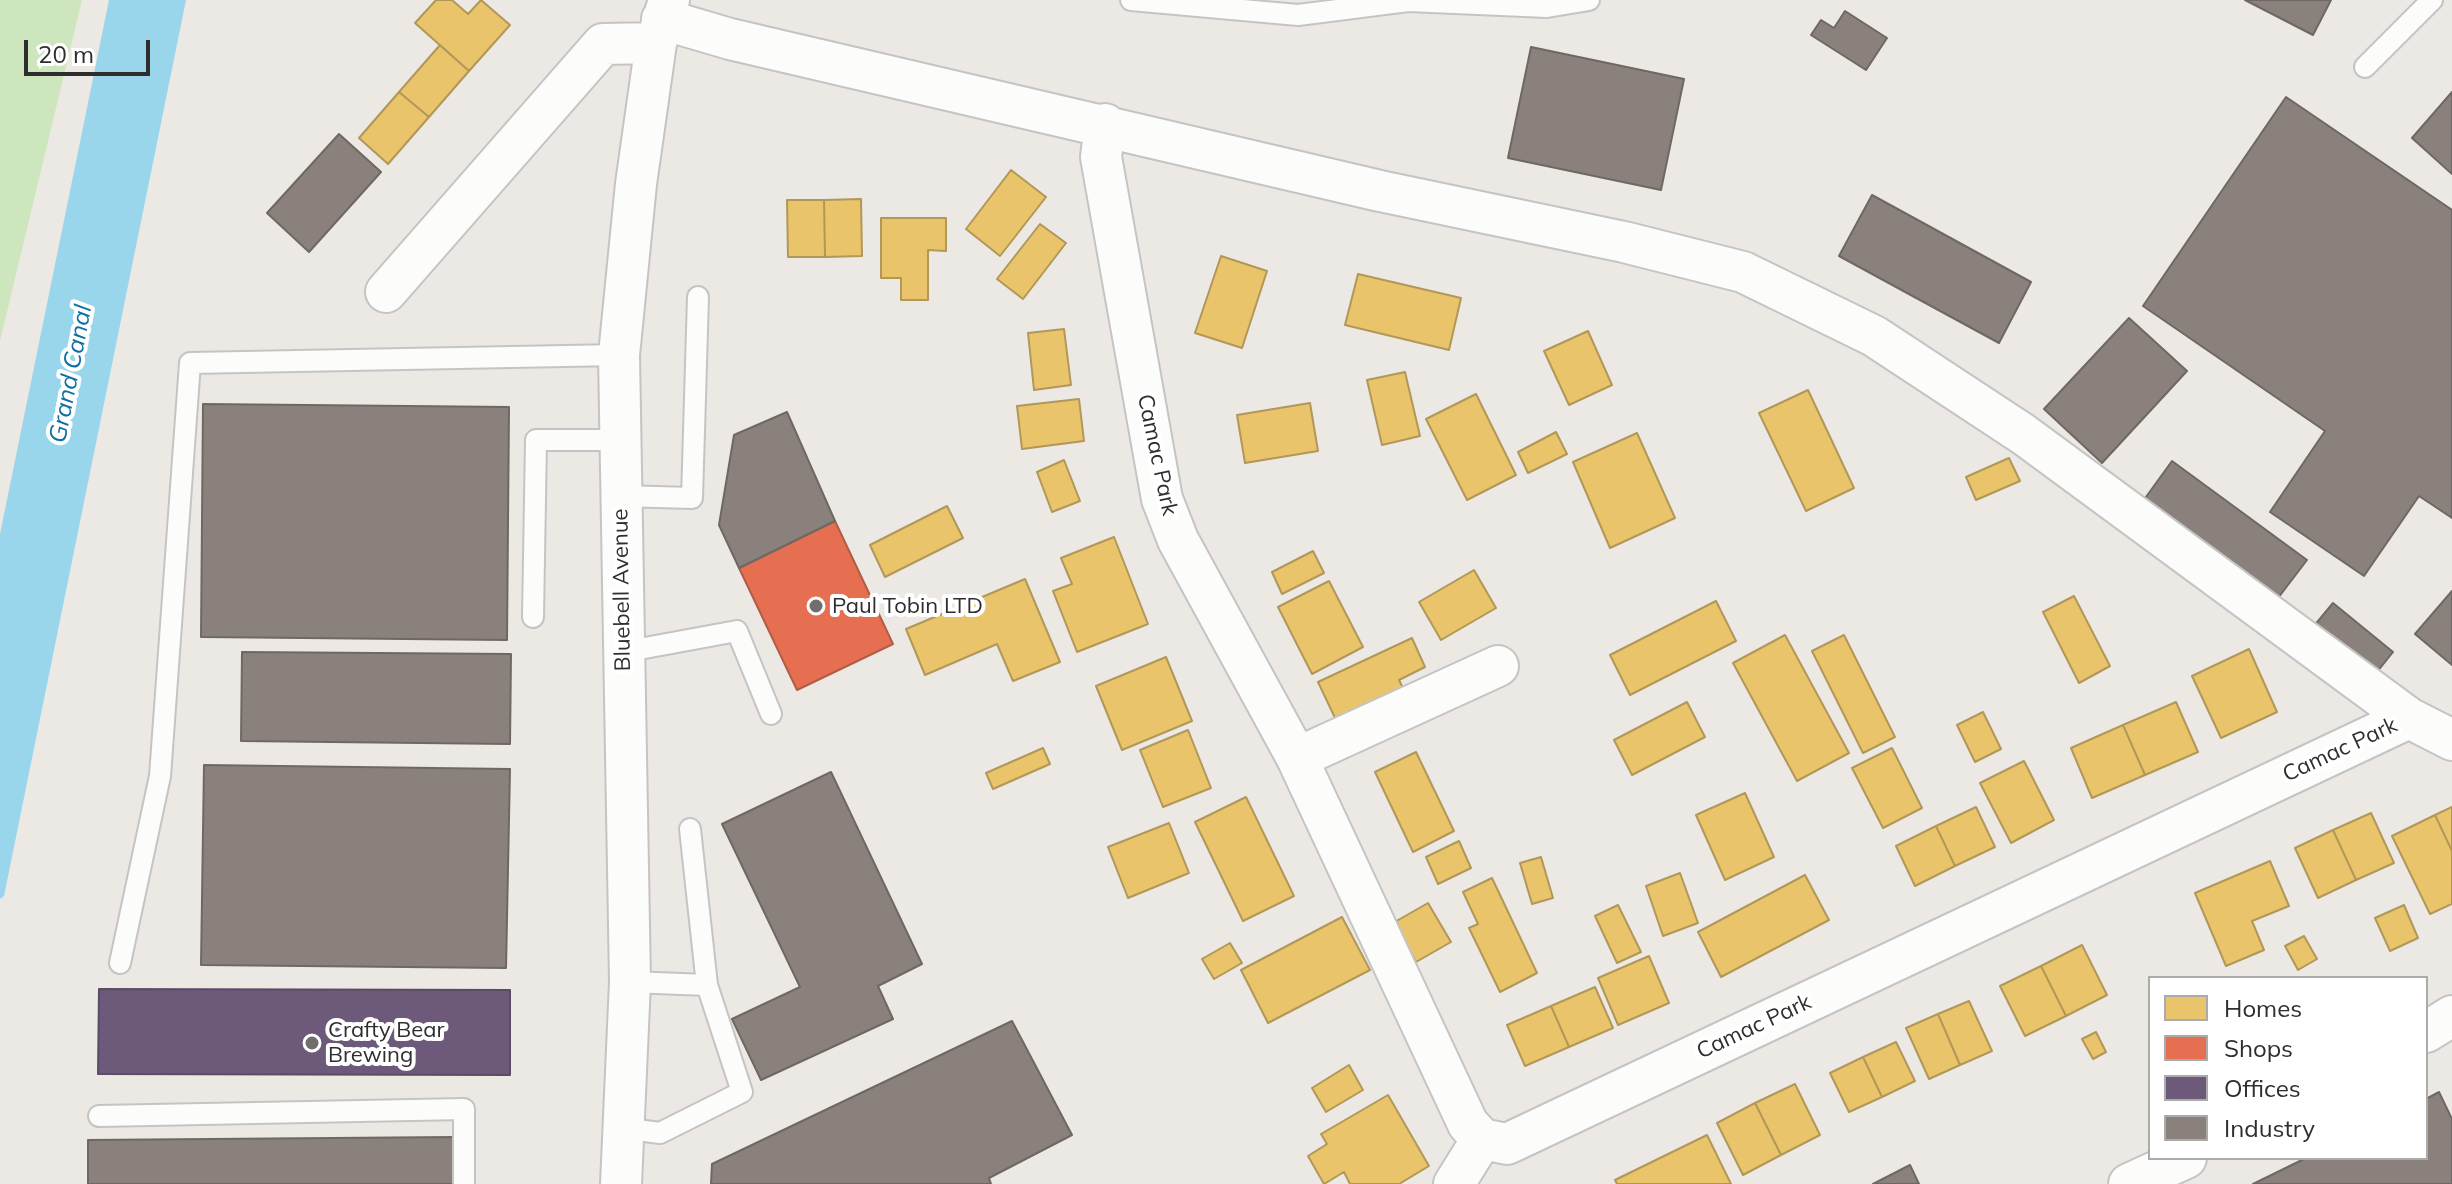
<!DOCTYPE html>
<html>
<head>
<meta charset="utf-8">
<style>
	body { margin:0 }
	#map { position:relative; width:2452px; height:1184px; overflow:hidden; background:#ece8e4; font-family:Mulish,sans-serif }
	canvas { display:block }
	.legend { position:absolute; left:2148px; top:976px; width:280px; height:184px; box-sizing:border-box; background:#fff; border:2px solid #ababab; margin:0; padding:10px 14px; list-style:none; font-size:24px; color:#2e2e2e }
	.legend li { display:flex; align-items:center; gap:16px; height:40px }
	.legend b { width:40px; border:2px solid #ababab }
	.scale { position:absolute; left:24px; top:40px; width:126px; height:36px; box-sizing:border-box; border:4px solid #2e2e2e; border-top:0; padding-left:10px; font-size:24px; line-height:28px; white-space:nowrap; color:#2e2e2e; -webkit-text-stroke:6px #fff; paint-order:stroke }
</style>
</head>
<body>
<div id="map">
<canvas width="2452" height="1184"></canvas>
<ul class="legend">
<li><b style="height:22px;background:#e9c46a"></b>Homes</li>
<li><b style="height:22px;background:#e76f51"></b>Shops</li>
<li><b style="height:22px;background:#6d597a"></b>Offices</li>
<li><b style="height:22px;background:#8a817c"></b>Industry</li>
</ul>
<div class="scale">20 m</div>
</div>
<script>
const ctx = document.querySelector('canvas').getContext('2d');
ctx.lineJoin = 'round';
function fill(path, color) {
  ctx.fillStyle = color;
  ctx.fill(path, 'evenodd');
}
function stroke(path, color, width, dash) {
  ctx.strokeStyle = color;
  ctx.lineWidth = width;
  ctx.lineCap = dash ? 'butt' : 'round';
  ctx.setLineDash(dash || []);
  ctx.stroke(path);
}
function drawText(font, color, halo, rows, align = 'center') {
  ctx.font = font + ' Mulish,sans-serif';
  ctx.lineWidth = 8;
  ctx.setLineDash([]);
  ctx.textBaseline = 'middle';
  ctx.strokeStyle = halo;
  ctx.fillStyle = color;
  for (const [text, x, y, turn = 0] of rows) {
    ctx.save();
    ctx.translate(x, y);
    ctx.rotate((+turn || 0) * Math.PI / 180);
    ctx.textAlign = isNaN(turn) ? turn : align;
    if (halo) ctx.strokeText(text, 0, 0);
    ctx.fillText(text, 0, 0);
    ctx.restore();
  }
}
fill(new Path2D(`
	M0 0H82L0 341Z`), '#cee6be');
fill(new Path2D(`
	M109 0H186L4 896 0 899V534Z`), '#99d6ec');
const homes = new Path2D(`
	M436 0H452L468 14 481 0 510 25 469 71 415 23Z
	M440 45 469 71 429 117 399 92Z
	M399 92 429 117 388 164 359 138Z
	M1011 170 1046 197 1000 256 966 229Z
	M861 199 862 256 825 257 824 200Z
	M787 200H824L825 257H788Z
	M881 218H946V251L928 250V300H901V278H881Z
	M1040 224 1066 243 1023 299 997 279Z
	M1221 256 1267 271 1242 348 1195 333Z
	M1358 274 1461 298 1449 350 1345 325Z
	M1064 329 1071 385 1034 390 1028 333Z
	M1588 331 1612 385 1569 405 1544 351Z
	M1405 372 1420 436 1382 445 1367 380Z
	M1808 390 1854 488 1806 511 1759 413Z
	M1476 394 1516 475 1467 500 1426 419Z
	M1079 399 1084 441 1022 449 1017 406Z
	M1310 403 1318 451 1245 463 1237 415Z
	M1556 432 1567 454 1528 473 1518 452Z
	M1637 433 1675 518 1610 548 1573 462Z
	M2009 458 2020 481 1976 500 1966 477Z
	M1064 460 1080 501 1052 512 1037 472Z
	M947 506 963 538 885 577 870 545Z
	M1114 537 1148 624 1077 652 1053 591 1072 584 1061 558Z
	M1313 551 1324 573 1282 594 1272 572Z
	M1474 570 1496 608 1441 640 1419 602Z
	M1025 579 1060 662 1013 681 997 644 925 675 906 629Z
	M1329 581 1363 647 1312 674 1278 607Z
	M2074 596 2110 666 2079 683 2043 612Z
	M1716 601 1736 641 1630 695 1610 655Z
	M1785 635 1849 753 1797 781 1733 663Z
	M1844 635 1895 737 1863 753 1812 651Z
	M1412 638 1425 667 1399 680 1403 688 1336 720 1318 682Z
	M2249 649 2277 712 2221 738 2192 676Z
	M1166 657 1192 721 1122 750 1096 686Z
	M1687 702 1705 737 1632 775 1614 740Z
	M2176 702 2198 752 2145 775 2123 725Z
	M1983 712 2001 749 1975 762 1957 725Z
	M2123 725 2145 775 2092 798 2071 748Z
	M1188 730 1211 788 1163 807 1140 750Z
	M1043 748 1050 764 993 789 986 773Z
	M1892 748 1922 808 1883 828 1852 768Z
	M1416 752 1454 831 1413 852 1375 772Z
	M2024 761 2054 820 2011 843 1980 783Z
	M1745 793 1774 857 1725 880 1696 815Z
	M1246 797 1294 896 1243 921 1195 822Z
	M1976 807 1995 847 1955 866 1936 826Z
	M2452 807V851L2435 815Z
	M2371 813 2394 863 2356 880 2333 830Z
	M2435 815 2452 851V904L2430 914 2392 836Z
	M1169 823 1189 873 1128 898 1108 847Z
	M1936 826 1955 866 1915 886 1896 846Z
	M2333 830 2356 880 2318 898 2295 848Z
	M1459 841 1471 868 1438 884 1426 857Z
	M1541 857 1553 898 1532 904 1520 863Z
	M2270 861 2289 906 2252 921 2264 950 2226 966 2195 893Z
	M1680 873 1698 923 1663 936 1646 886Z
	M1805 875 1829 920 1721 977 1698 932Z
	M1492 878 1537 973 1500 992 1469 928 1478 924 1463 892Z
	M1428 903 1451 942 1416 962 1393 923Z
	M1618 905 1641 952 1617 963 1595 916Z
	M2404 905 2418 938 2390 951 2375 918Z
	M1342 917 1370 970 1268 1023 1241 970Z
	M2304 936 2317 959 2298 970 2285 946Z
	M1230 943 1242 963 1214 979 1202 959Z
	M2082 945 2107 995 2066 1016 2041 966Z
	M1649 956 1669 1003 1618 1025 1598 978Z
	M2041 966 2066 1016 2025 1036 2000 986Z
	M1595 987 1613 1028 1569 1047 1551 1006Z
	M1969 1001 1992 1051 1960 1065 1938 1014Z
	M1551 1006 1569 1047 1525 1066 1507 1025Z
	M1938 1014 1960 1065 1929 1079 1906 1028Z
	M2096 1032 2106 1052 2093 1059 2082 1039Z
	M1896 1042 1915 1081 1882 1097 1863 1057Z
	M1863 1057 1882 1097 1849 1112 1830 1073Z
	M1349 1065 1363 1090 1326 1112 1312 1088Z
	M1795 1084 1820 1135 1781 1155 1755 1103Z
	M1388 1095 1429 1166 1399 1184H1350L1344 1172 1324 1184 1308 1156 1327 1144 1321 1134Z
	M1755 1103 1781 1155 1743 1175 1717 1123Z
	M1707 1135 1731 1184H1617L1615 1180Z`);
fill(homes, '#e9c46a');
stroke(homes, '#b19758', 2);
const shops = new Path2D(`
	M835 521 893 644 797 690 739 568Z`);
fill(shops, '#e76f51');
stroke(shops, '#b05c46', 2);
const offices = new Path2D(`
	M99 989 510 990V1075L98 1074Z`);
fill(offices, '#6d597a');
stroke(offices, '#5a4c63', 2);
const industry = new Path2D(`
	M2245 0H2331L2313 35Z
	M1845 11 1887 38 1866 70 1811 35 1821 20 1834 28Z
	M1531 47 1684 79 1661 190 1508 158Z
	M2452 92V174L2412 138Z
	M2286 97 2452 210V518L2419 496 2364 576 2270 512 2325 431 2143 306Z
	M339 134 381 172 309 252 267 213Z
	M1872 195 2031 282 1999 343 1839 256Z
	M2129 318 2187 371 2102 463 2044 409Z
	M203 404 509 407 507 640 201 637Z
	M787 412 835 521 739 568 719 525 734 435Z
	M2172 461 2307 560 2272 606 2138 508Z
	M2452 591V665L2415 634Z
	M2333 603 2393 652 2369 682 2309 632Z
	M242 652 511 654 510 744 241 741Z
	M204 765 510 769 506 968 201 965Z
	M831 772 922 964 878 986 893 1019 761 1080 732 1019 800 987 722 824Z
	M1012 1021 1072 1135 989 1178 991 1184H711L712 1164Z
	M2439 1092 2452 1119V1184H2253L2306 1158H2426V1099Z
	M455 1137V1184H88V1140Z
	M1910 1165 1919 1184H1873Z`);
fill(industry, '#8a817c');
stroke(industry, '#6e6865', 2);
const service = new Path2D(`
	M1131 0 1298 15 1408 1 1547 7 1589 0
	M2365 67 2432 0
	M620 496 692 498 698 297
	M533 617 536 440H621
	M623 652 737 631 771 714
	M690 829 707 985
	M120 963 160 776 190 363 619 355
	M99 1116 464 1109V1184
	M622 1128 660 1133 742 1092 707 985 630 982`);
const minor = new Path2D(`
	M662 19 730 39 1380 191 1624 242 1743 272 1874 336 2023 434 2409 718 2452 740
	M1105 124 1101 157 1162 499 1178 540 1297 758 1468 1124 1482 1139 1507 1144 2409 718
	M386 292 603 44 656 43
	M1297 758 1498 666
	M2426 1032 2452 1016
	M621 1184 630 982 619 355 636 184 656 43 669 0
	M1454 1184 1482 1139
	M2129 1184 2186 1158`);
stroke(service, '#c5c4c5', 24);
stroke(minor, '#c5c4c5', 44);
stroke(service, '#fcfcfb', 20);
stroke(minor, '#fcfcfb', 40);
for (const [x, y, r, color] of [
	[816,606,8,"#706f6e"],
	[312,1043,8,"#706f6e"]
]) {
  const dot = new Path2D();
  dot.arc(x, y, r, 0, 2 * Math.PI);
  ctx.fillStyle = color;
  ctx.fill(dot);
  stroke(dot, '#fff', 3);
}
drawText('22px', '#2e2e2e', '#fff', [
	["Camac Park",1157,455,78],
	["Bluebell Avenue",622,590,-91],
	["Camac Park",2340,750,-25],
	["Camac Park",1754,1027,-25]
]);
drawText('22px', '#2e2e2e', '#fff', [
	["Paul Tobin LTD",832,606],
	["Crafty Bear",328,1030],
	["Brewing",328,1055]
], 'left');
drawText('italic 24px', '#0d6fa3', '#fff', [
	["Grand Canal",71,374,-79]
]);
</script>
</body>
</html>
